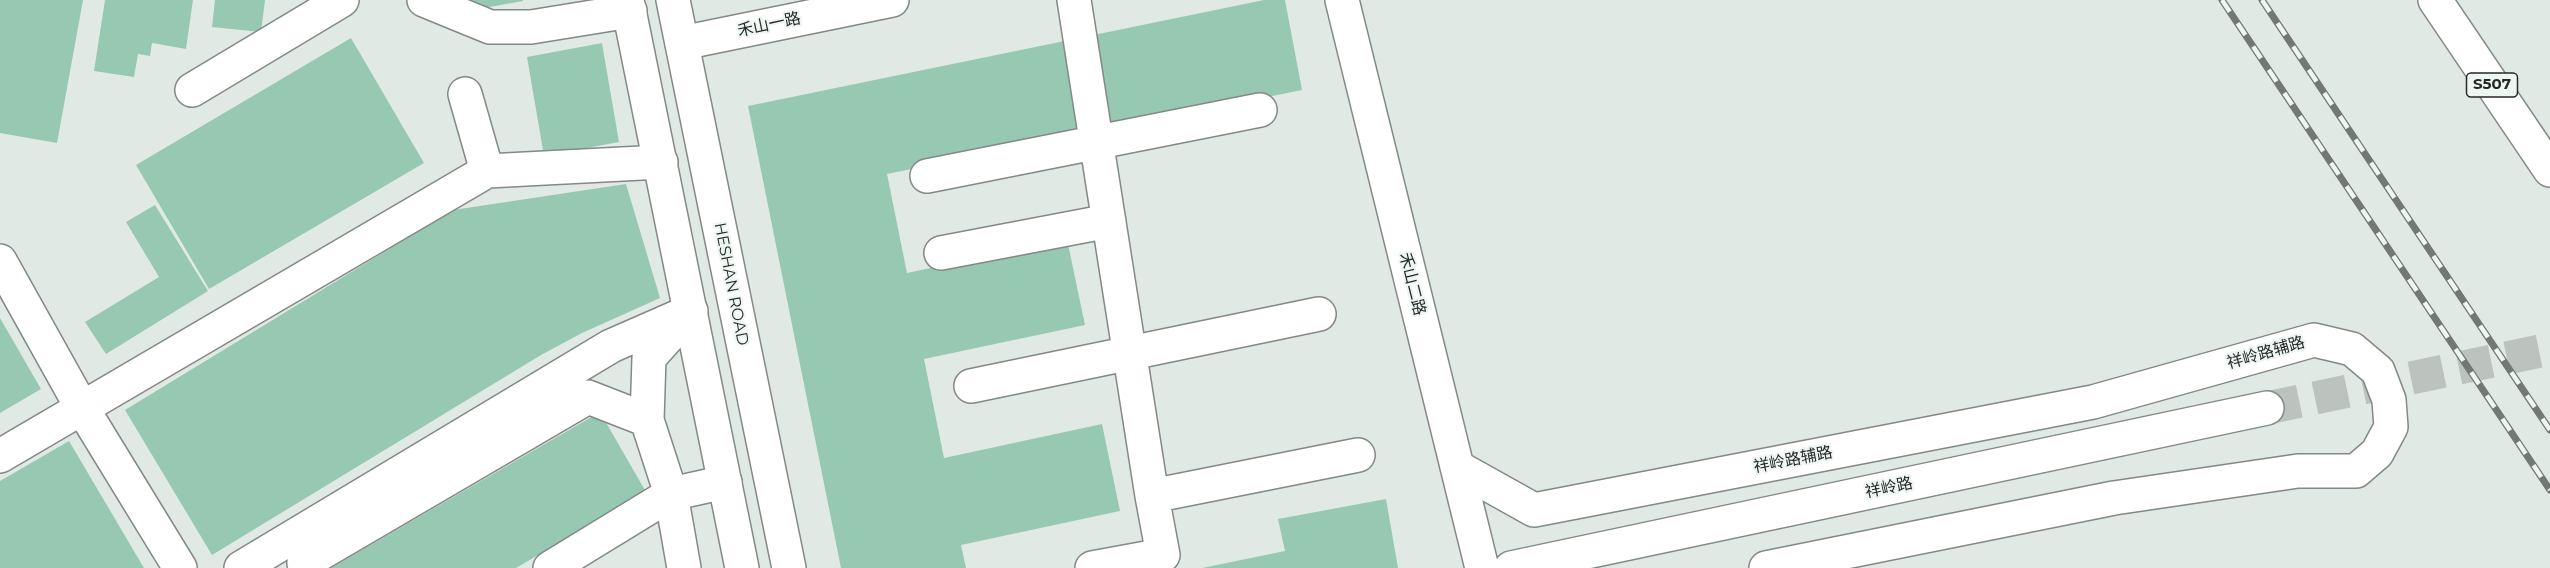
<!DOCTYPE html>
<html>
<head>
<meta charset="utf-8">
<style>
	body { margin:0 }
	canvas { display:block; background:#e1e9e5 }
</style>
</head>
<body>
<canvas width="2550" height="568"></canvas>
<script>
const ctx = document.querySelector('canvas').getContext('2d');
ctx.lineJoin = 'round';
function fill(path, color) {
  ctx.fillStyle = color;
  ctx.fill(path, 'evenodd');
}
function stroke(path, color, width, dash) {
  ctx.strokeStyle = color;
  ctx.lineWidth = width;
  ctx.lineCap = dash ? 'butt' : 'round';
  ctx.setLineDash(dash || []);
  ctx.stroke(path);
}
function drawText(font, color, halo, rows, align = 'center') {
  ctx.font = font + ' Montserrat,"Noto Sans SC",sans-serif';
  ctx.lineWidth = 4.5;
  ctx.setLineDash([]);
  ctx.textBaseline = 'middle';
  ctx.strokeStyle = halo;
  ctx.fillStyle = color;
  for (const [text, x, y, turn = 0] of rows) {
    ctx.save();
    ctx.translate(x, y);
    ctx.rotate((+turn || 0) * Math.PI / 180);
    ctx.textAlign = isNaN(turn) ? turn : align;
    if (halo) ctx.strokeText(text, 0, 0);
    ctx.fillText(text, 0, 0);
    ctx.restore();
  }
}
fill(new Path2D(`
	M0 0H83L57 143 0 133Z
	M105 0H193L186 49 152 43 150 56 138 54 134 77 94 71Z
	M215 0H265L261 32 212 27Z
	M438 0H523V1L467 11Z
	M1264 0H1285L1302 90 887 174 907 273 1067 239 1085 325 924 359 944 458 1102 424 1120 511 961 545 966 568H841L748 106Z
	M351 38 424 163 209 289 136 165Z
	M602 43 619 142 544 156 527 57Z
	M626 184 660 298 582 333 541 355 212 555 125 410 453 210Z
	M155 205 208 291 106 354 85 322 159 277 126 222Z
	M0 318 41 389 0 413Z
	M600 412 646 492 516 568H331Z
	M69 441 144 568H0V481Z
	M1386 499 1398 568H1202L1285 551 1278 519Z`), '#97c9b2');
stroke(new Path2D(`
	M2267 408 2550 349`), '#bcc3bf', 33, [33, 16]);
const minor = new Path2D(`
	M424 0 490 27H531L630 11
	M1074 0 1152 496 1163 555 1092 568
	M1342 0 1482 568
	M682 43 892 0
	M192 90 342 0
	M465 94 487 171
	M927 176 1260 110
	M941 253 1109 221
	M0 261 82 408 180 568
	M684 319 649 358 647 420 671 494 684 568
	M971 386 1319 314
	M0 456 487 171 661 162
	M1457 467 1534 510 2093 402 2314 340 2352 349 2378 371 2389 400 2391 427 2377 453 2356 471H2298L2114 498 1766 568
	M1152 496 1358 455
	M304 563 588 397 647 420
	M241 568 611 346 691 311
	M550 568 671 494 725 482
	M1511 568 2267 408`);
const major = new Path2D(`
	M627 0 742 568
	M673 0 789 568`);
const highway = new Path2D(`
	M2435 0 2550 170`);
stroke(minor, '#828986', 36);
stroke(major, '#828986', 36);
stroke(highway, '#828986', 36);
stroke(minor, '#fff', 33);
stroke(major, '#fff', 33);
stroke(highway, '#fff', 33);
const rail = new Path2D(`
	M2222 0 2550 490
	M2262 0 2550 430`);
stroke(rail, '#737876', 7);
stroke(rail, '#eef6f2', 4.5, [14]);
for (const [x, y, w] of [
	[2492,85,51]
]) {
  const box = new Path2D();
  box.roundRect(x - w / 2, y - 12, w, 24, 4.5);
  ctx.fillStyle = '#eef6f2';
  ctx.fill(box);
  stroke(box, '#262928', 1.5);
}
drawText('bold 15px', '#262928', null, [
	["S507",2492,85]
]);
drawText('16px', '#262928', '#eef6f2', [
	["禾山一路",769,25,-12],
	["HESHAN ROAD",731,284,79],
	["禾山二路",1412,284,76],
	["祥岭路辅路",2266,353,-16],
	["祥岭路辅路",1793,460,-11],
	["祥岭路",1889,488,-12]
]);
</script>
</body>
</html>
